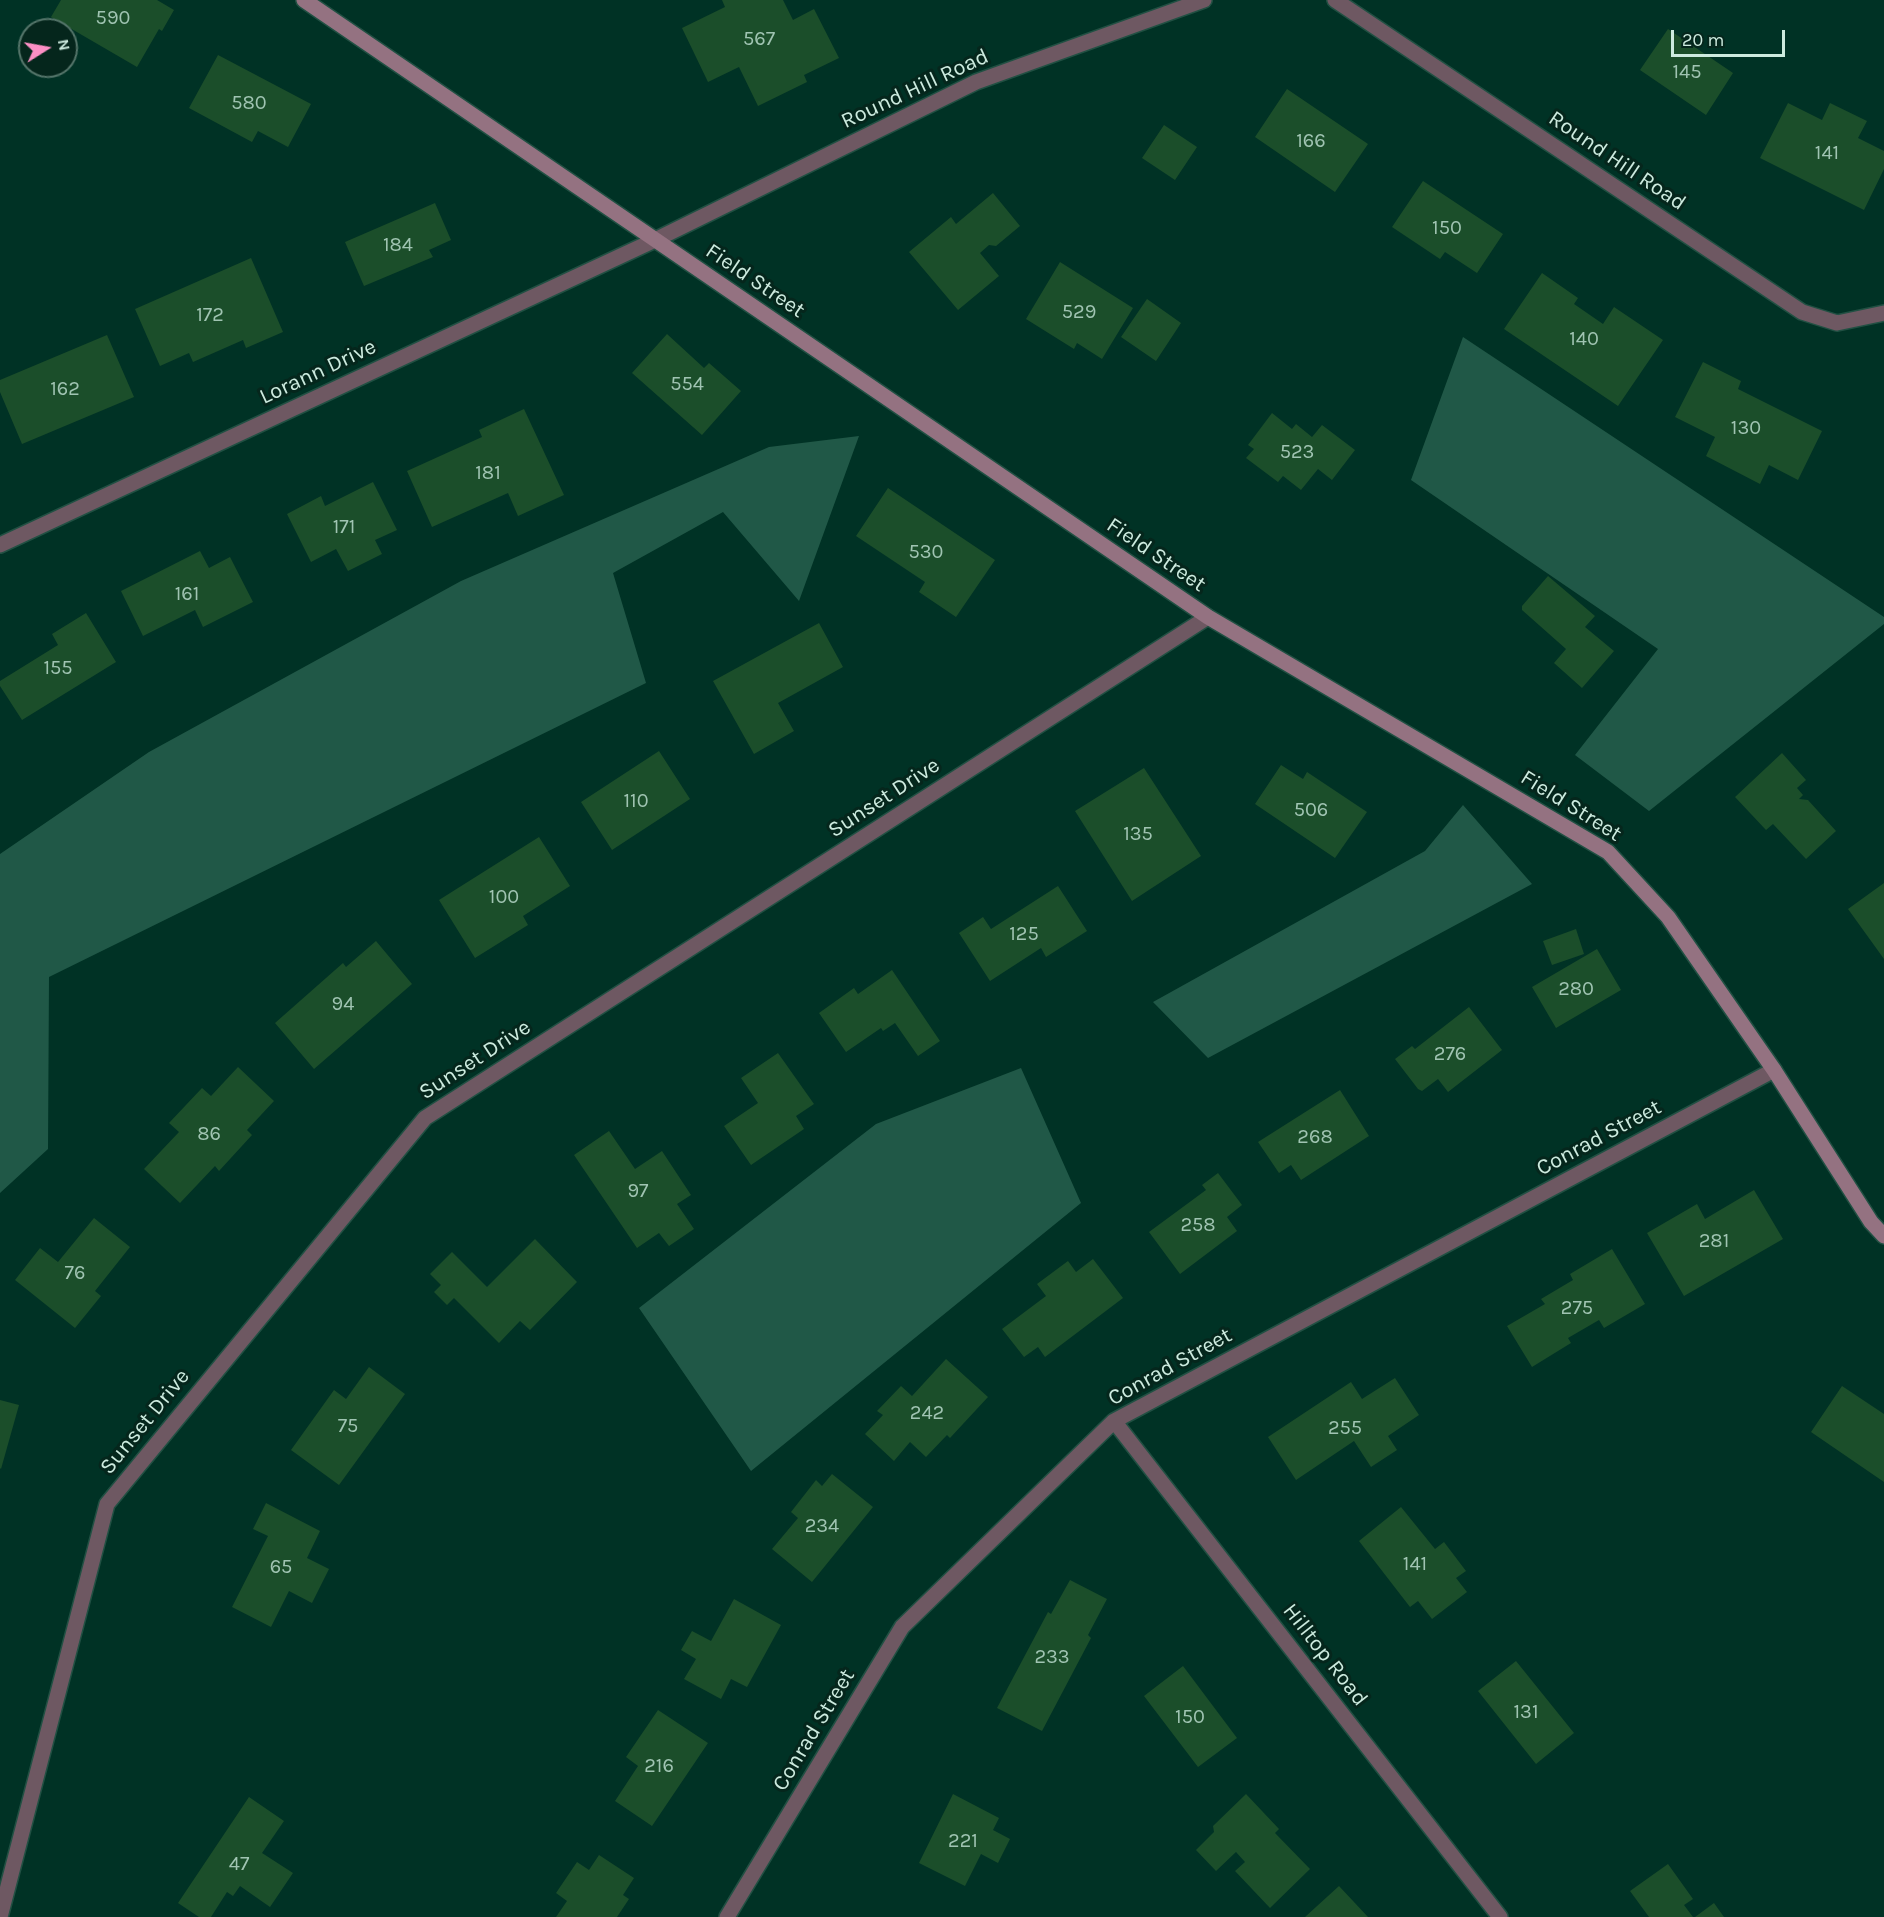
<!DOCTYPE html>
<html>
<head>
<meta charset="utf-8">
<style>
	body { margin:0 }
	#map { position:relative; width:1884px; height:1917px; overflow:hidden; background:#003225; font-family:Karla,sans-serif }
	canvas { display:block }
	.north { position:absolute; left:18px; top:18px; width:60px; height:60px; box-sizing:border-box; background:#05261c; border:2px solid #55756a; border-radius:50%; rotate:79deg; font-size:16px; font-weight:700; line-height:24px; text-align:center; color:#cdebdf }
	.north::after { content:''; display:block; margin:auto; width:21px; height:27px; background:#fb8fc4; clip-path:polygon(50% 0,100% 100%,50% 72%,0 100%) }
	.scale { position:absolute; left:1671px; top:30px; width:114px; height:27px; box-sizing:border-box; border:3px solid #cdebdf; border-top:0; padding-left:8px; font-size:18px; line-height:21px; white-space:nowrap; color:#cdebdf; -webkit-text-stroke:4px #05261c; paint-order:stroke }
</style>
</head>
<body>
<div id="map">
<canvas width="1884" height="1917"></canvas>
<div class="north">N</div>
<div class="scale">20 m</div>
</div>
<script>
const ctx = document.querySelector('canvas').getContext('2d');
ctx.lineJoin = 'round';
function fill(path, color) {
  ctx.fillStyle = color;
  ctx.fill(path, 'evenodd');
}
function stroke(path, color, width, dash) {
  ctx.strokeStyle = color;
  ctx.lineWidth = width;
  ctx.lineCap = dash ? 'butt' : 'round';
  ctx.setLineDash(dash || []);
  ctx.stroke(path);
}
function drawText(font, color, halo, rows, align = 'center') {
  ctx.font = font + ' Karla,sans-serif';
  ctx.lineWidth = 6;
  ctx.setLineDash([]);
  ctx.textBaseline = 'middle';
  ctx.strokeStyle = halo;
  ctx.fillStyle = color;
  for (const [text, x, y, turn = 0] of rows) {
    ctx.save();
    ctx.translate(x, y);
    ctx.rotate((+turn || 0) * Math.PI / 180);
    ctx.textAlign = isNaN(turn) ? turn : align;
    if (halo) ctx.strokeText(text, 0, 0);
    ctx.fillText(text, 0, 0);
    ctx.restore();
  }
}
fill(new Path2D(`
	M1463 337 1884 617V624L1649 811 1575 755 1658 649 1411 480Z
	M859 436 799 601 723 512 613 573 646 683 49 977 48 1149 0 1193V854L149 752 461 581 769 447Z
	M1463 805 1532 884 1208 1058 1153 1002 1425 851Z
	M1021 1068 1081 1203 751 1471 639 1308 876 1124Z`), '#205847');
fill(new Path2D(`
	M61 0H157L174 10 162 31 159 29 137 67 51 17Z
	M722 0H783L793 20 814 9 839 58 804 75 807 82 758 106 739 67 708 82 682 28 725 7Z
	M1668 29 1733 73 1706 115 1640 70Z
	M218 55 311 104 288 147 258 131 252 142 189 108Z
	M1287 89 1368 144 1335 192 1255 137Z
	M1788 103 1822 120 1830 103 1867 121 1858 138 1884 151V169L1864 210 1760 158Z
	M1164 125 1197 147 1175 180 1142 158Z
	M1423 181 1503 234 1477 273 1445 252 1440 259 1392 227Z
	M993 193 1020 226 996 246 989 245 980 253 999 276 958 310 909 252 951 217 956 224Z
	M435 203 451 240 429 250 433 257 364 286 345 242Z
	M251 258 283 332 246 348 243 340 193 362 189 353 160 366 135 309Z
	M1060 262 1133 308 1102 359 1077 343 1074 349 1026 319Z
	M1542 273 1578 298 1574 304 1603 324 1614 307 1663 340 1618 406 1504 329Z
	M1147 299 1181 323 1156 361 1121 337Z
	M667 334 704 368 709 363 741 391 702 435 632 373Z
	M107 335 134 397 22 444 0 392V380Z
	M1703 362 1741 381 1738 389 1822 431 1798 480 1769 465 1760 484 1706 456 1715 437 1675 417Z
	M524 409 564 495 518 516 508 493 432 527 407 471 482 437 479 430Z
	M1272 413 1292 429 1296 424 1312 437 1322 425 1355 450 1332 480 1318 469 1301 490 1283 476 1278 482 1246 458 1254 449 1248 445Z
	M373 482 397 530 375 540 382 554 348 571 336 549 311 562 287 514 321 496 325 506Z
	M888 488 995 560 956 617 919 592 925 582 856 536Z
	M200 551 209 568 230 557 253 602 203 627 195 610 143 636 121 591Z
	M1548 576 1595 616 1585 627 1614 651 1582 688 1554 663 1566 649 1522 610V606Z
	M86 613 116 662 22 720 0 686V681L58 645 52 634Z
	M819 623 843 667 778 703 794 731 754 754 713 681Z
	M659 751 690 799 612 850 581 802Z
	M1782 753 1806 780 1797 788 1803 795 1799 799 1808 800 1836 831 1806 859 1773 824 1766 830 1735 797Z
	M1281 765 1303 779 1307 772 1367 812 1335 858 1255 804Z
	M1144 768 1201 856 1132 901 1075 811Z
	M539 837 570 886 523 916 528 925 475 958 439 900Z
	M1884 883V959L1848 909Z
	M1058 886 1087 931 1046 957 1041 948 990 981 959 933 983 917 991 929Z
	M1576 929 1584 954 1552 965 1543 941Z
	M376 941 412 984 314 1069 275 1023 343 963 346 967Z
	M1597 949 1621 990 1556 1028 1532 987Z
	M892 970 940 1041 918 1056 895 1023 883 1031 881 1028 846 1052 819 1013 854 988 858 994Z
	M1469 1007 1502 1050 1448 1092 1438 1079 1422 1091 1418 1089 1395 1059 1412 1046 1415 1049Z
	M778 1053 814 1104 796 1116 804 1129 751 1165 724 1126 758 1103 741 1078Z
	M238 1067 274 1101 247 1130 252 1135 219 1171 215 1166 180 1203 144 1169 179 1132 169 1123 202 1088 211 1096Z
	M1340 1090 1369 1136 1301 1180 1291 1165 1279 1173 1258 1142Z
	M609 1131 635 1169 662 1151 691 1195 677 1204 694 1229 669 1246 659 1233 637 1248 574 1155Z
	M1218 1173 1242 1205 1227 1217 1237 1231 1180 1274 1149 1232 1206 1190 1202 1185Z
	M1754 1190 1783 1239 1684 1296 1647 1233 1697 1204 1705 1219Z
	M94 1218 130 1247 95 1291 101 1296 75 1328 15 1280 40 1248 58 1262Z
	M535 1239 577 1282 530 1330 520 1321 499 1343 454 1298 447 1305 434 1292 441 1285 430 1274 452 1252 487 1287Z
	M1612 1249 1645 1304 1604 1328 1599 1320 1568 1338 1571 1343 1532 1367 1507 1326 1545 1304 1541 1299 1573 1280 1570 1274Z
	M1093 1259 1123 1298 1045 1357 1038 1347 1024 1357 1002 1329 1046 1296 1037 1284 1068 1261 1076 1272Z
	M946 1359 988 1397 950 1438 947 1435 926 1457 910 1442 894 1461 865 1434 883 1415 877 1411 901 1386 912 1396Z
	M369 1367 405 1394 339 1485 291 1450 334 1390 346 1399Z
	M1395 1378 1419 1415 1388 1436 1397 1450 1371 1467 1354 1441 1296 1480 1268 1437 1351 1382 1362 1399Z
	M1842 1386 1884 1414V1482L1811 1432Z
	M0 1400 19 1405 1 1469 0 1468Z
	M832 1474 873 1507 812 1582 772 1549 798 1518 791 1512 816 1480 822 1486Z
	M266 1503 320 1531 307 1558 329 1569 312 1603 289 1591 271 1627 232 1607 268 1536 253 1529Z
	M1401 1507 1435 1549 1444 1542 1466 1571 1456 1578 1467 1592 1432 1619 1418 1601 1410 1607 1359 1541Z
	M1070 1580 1107 1599 1088 1635 1091 1638 1042 1731 997 1708 1048 1612 1051 1614Z
	M734 1599 781 1625 747 1687 731 1679 721 1699 684 1679 696 1659 681 1650 692 1631 711 1641Z
	M1516 1661 1574 1733 1536 1764 1478 1691Z
	M1183 1666 1237 1738 1198 1767 1144 1696Z
	M658 1710 708 1743 652 1826 615 1801 638 1766 626 1757Z
	M953 1794 999 1818 993 1830 1010 1839 998 1863 981 1854 965 1886 919 1863Z
	M1246 1794 1279 1829 1275 1833 1310 1869 1270 1908 1235 1871 1245 1862 1236 1852 1216 1871 1196 1850 1214 1832 1213 1826Z
	M249 1797 284 1821 262 1853 293 1873 270 1907 240 1886 233 1896 227 1892 211 1917H199L178 1903Z
	M599 1855 634 1878 623 1895 629 1899 617 1917H556L567 1901 556 1893 577 1862 589 1870Z
	M1668 1864 1693 1899 1684 1905 1693 1917H1649L1630 1891Z
	M1339 1886 1368 1917H1305Z
	M1714 1903 1724 1917H1695Z`), '#1b4e2a');
const street = new Path2D(`
	M1335 0 1802 312 1837 323 1884 313
	M0 545 655 240 976 82 1204 0
	M1114 1421 1500 1917
	M0 1917 107 1504 425 1118 1208 617
	M727 1917 902 1627 1114 1421 1774 1070`);
const secondary = new Path2D(`
	M304 0 1208 617 1608 852 1668 917 1774 1070 1871 1222 1884 1236`);
stroke(street, '#215043', 18);
stroke(secondary, '#215043', 18);
stroke(street, '#6e5862', 15);
stroke(secondary, '#947281', 15);
drawText('20px', '#a0c4b2', null, [
	["590",113,18],
	["567",759,39],
	["145",1687,72],
	["580",249,103],
	["166",1311,141],
	["141",1827,153],
	["150",1447,228],
	["184",398,245],
	["529",1079,312],
	["172",210,315],
	["140",1584,339],
	["554",687,384],
	["162",65,389],
	["130",1746,428],
	["523",1297,452],
	["181",488,473],
	["171",344,527],
	["530",926,552],
	["161",187,594],
	["155",58,668],
	["110",636,801],
	["506",1311,810],
	["135",1138,834],
	["100",504,897],
	["125",1024,934],
	["280",1576,989],
	["94",343,1004],
	["276",1450,1054],
	["86",209,1134],
	["268",1315,1137],
	["97",638,1191],
	["258",1198,1225],
	["281",1714,1241],
	["76",75,1273],
	["275",1577,1308],
	["242",927,1413],
	["75",348,1426],
	["255",1345,1428],
	["234",822,1526],
	["141",1415,1564],
	["65",281,1567],
	["233",1052,1657],
	["131",1526,1712],
	["150",1190,1717],
	["216",659,1766],
	["221",963,1841],
	["47",239,1864]
]);
drawText('22px', '#cdebdf', '#05261c', [
	["Round Hill Road",915,89,-25],
	["Round Hill Road",1617,161,34],
	["Field Street",755,281,34],
	["Lorann Drive",318,372,-25],
	["Field Street",1156,555,34],
	["Sunset Drive",884,798,-33],
	["Field Street",1571,806,32],
	["Sunset Drive",475,1060,-33],
	["Conrad Street",1599,1138,-28],
	["Conrad Street",1170,1367,-29],
	["Sunset Drive",145,1422,-51],
	["Hilltop Road",1325,1655,52],
	["Conrad Street",814,1730,-59]
]);
</script>
</body>
</html>
